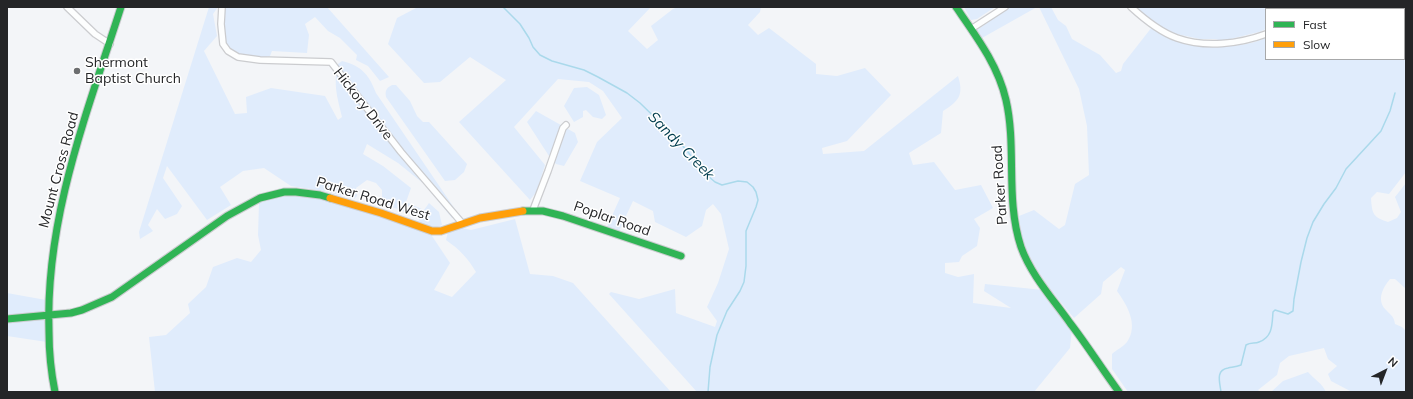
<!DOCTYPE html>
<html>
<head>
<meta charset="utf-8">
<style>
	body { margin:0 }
	#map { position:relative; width:1413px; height:399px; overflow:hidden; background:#f3f5f8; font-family:Mulish,sans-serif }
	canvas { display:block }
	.frame { position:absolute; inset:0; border:8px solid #242527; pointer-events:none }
	.legend { position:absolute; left:1265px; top:8px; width:140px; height:52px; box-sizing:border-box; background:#fff; border:1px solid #a7a8a9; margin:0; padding:5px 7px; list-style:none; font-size:12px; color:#242527 }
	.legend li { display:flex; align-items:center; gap:8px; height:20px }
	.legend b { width:20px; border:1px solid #a7a8a9 }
	.north { position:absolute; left:1365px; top:351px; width:40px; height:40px; -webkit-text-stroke:3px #fff; paint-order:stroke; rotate:42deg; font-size:11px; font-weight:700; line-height:16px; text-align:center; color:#242527 }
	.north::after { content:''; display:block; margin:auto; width:14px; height:18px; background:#242527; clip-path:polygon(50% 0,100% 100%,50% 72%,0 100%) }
</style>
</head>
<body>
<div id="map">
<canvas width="1413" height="399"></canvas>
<div class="frame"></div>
<ul class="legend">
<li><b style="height:5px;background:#30b455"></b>Fast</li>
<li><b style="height:5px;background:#ff9f0a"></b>Slow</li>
</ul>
<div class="north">N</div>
</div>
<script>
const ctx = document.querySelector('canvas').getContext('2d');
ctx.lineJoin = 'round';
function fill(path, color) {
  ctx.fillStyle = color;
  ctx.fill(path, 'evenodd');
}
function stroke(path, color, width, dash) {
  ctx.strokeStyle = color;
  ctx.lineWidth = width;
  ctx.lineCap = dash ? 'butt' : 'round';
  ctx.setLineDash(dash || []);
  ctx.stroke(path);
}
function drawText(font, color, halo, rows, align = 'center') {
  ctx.font = font + ' Mulish,sans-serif';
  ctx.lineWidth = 3;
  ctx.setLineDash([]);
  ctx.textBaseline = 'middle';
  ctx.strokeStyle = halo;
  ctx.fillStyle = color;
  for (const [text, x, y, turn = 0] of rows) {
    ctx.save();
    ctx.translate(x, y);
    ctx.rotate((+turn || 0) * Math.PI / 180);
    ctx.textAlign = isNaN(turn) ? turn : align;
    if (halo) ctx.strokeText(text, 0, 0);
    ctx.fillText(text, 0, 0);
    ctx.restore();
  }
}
fill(new Path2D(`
	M209 7H218L213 14 217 36 204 51 235 114 247 113 246 97 271 88 325 96 338 120 342 117C337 97 333 84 338 64L342 61C362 66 369 75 376 93L459 215 452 218 424 184 398 163 367 144 363 154 383 166 411 188 406 202 424 210 429 203 439 212 442 225 432 229 421 225 418 217 382 203V190L376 183 367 180 356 188 357 196 354 199 324 191 291 186 264 168 243 171 220 187 231 205 207 220 167 166 163 178 182 206 177 214 165 219 157 209 148 225 153 231 140 239 139 232Z
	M224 7H327L389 77 380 81 368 66 356 60 357 55 340 38 328 31 315 17 305 24 309 35 307 53 272 51 270 56C255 60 227 58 223 39 221 29 223 17 224 7Z
	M418 7H651L628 31 647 49 658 40 651 26 673 9 678 7H761L760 12 748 25 758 35 769 28 816 64V74L837 76 865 68 891 95 847 141 822 148 823 154 864 151 958 76C964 95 959 101 943 111L941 133 909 153 913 165 934 162 955 190 981 185 993 208 974 219 980 228 977 246 962 256 959 262 945 263V273L958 277 974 274 973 303 1011 308 984 291 985 284 1043 290 1072 329 1070 348 1034 392H697L609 294 611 292 639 299 675 289 676 313 715 327 717 321 707 307 718 283 729 249 721 214 713 204 706 210 702 226 686 237 655 222 653 211 633 201 619 231 607 227 620 198 580 181 597 142 622 118 603 91 589 82 558 79 514 127 545 165 537 191 530 200 459 122 506 80 470 57 440 82 424 83 388 44 397 18Z
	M964 7H995L977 19 971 20Z
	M1010 7H1037L982 38 977 30Z
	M1039 7H1051L1058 20 1066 26 1072 39 1100 55 1116 73 1121 71 1123 64 1152 27C1159 31 1166 37 1174 40 1198 49 1242 49 1266 38V59H1404V9H1318L1321 7H1406V172L1389 194 1377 192 1371 198C1372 214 1373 217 1388 222L1397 218 1401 212 1395 197 1406 183V289L1395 279H1390C1382 289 1376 301 1387 311 1392 316 1394 317 1395 324L1402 327 1406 331V392H1352L1331 381 1328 374 1337 366 1328 359 1324 348 1289 356 1280 363 1277 375 1258 390 1260 392H1128L1112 369V354C1116 350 1123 347 1127 342 1139 325 1127 305 1117 291L1125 270 1121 267 1103 282 1101 294 1074 318C1054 295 1034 270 1023 241 1021 233 1020 224 1019 216L1034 210 1059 229 1065 225 1075 184 1089 175 1087 126 1079 89Z
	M1135 7H1304L1301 9H1266V29L1259 32 1222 41 1215 39H1200L1172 33 1154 23Z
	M392 85H396L410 101 417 116 423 122H429L467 164 464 172 455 180 445 181 386 97C385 91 386 88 392 85Z
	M587 87 599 95 606 115 602 119 593 117 586 110 583 111V117L574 122 564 106 574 88Z
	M536 111 575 133 578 142 564 166 556 164 549 156 527 122Z
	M281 195H298L324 199 385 217 430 233 450 263 434 290 452 297 476 272C467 257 460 250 446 240L448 232 458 227 471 230 515 219 530 274 553 276 573 283 671 392H155L149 337 166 335 190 313 188 304 206 287 213 267 237 258 251 262 261 250 258 235 259 203Z
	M7 293 46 300 47 342 7 336Z
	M1308 372C1315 380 1322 383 1326 392H1271L1283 381Z`), '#e0ecfc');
stroke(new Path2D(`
	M503 7 520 24 529 38 533 47 540 55 552 61 584 70 598 77 627 93 640 103 677 139 708 176 715 182 722 185 738 181 747 182 753 187 756 192 758 200 756 207 746 231V266L744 282 740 291 727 311 717 335 710 367 708 392
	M1221 392C1220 383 1215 370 1228 368 1233 367 1236 367 1241 365L1246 345C1251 342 1255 344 1259 342 1273 337 1272 324 1273 312L1275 310 1288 314 1293 311 1294 299 1301 262 1307 238 1313 222 1324 204 1336 188 1346 169 1381 131 1390 111 1395 93`), '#aad9eb', 1.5);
const street = new Path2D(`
	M67 7 95 34 110 44
	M222 7 221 24 223 44 228 51 238 57 260 60 331 62 401 152 462 223
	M1131 7C1144 19 1160 32 1177 38 1205 48 1239 44 1266 34
	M1310 9 1312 7
	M971 29 1005 7
	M533 210 548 171 563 128 566 125`);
const fast = new Path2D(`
	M956 7C976 36 998 65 1006 100 1017 148 1005 199 1021 247 1031 275 1053 299 1070 323 1087 345 1102 369 1119 392
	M523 211H543L563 216 681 256
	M7 319 71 313 82 310 112 297 227 216 260 198 284 192H296L320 195 330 198
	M55 392C51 372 49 352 49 332 45 218 87 113 121 7`);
const slow = new Path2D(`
	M330 198 381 213 432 231H441L480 218 523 211`);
stroke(street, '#cbcccf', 8);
stroke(fast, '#cbcccf', 9);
stroke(slow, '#cbcccf', 9);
stroke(street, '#fdfefe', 5.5);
stroke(fast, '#30b455', 7);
stroke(slow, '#ff9f0a', 7);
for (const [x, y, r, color] of [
	[77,71,4,"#6c6e70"]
]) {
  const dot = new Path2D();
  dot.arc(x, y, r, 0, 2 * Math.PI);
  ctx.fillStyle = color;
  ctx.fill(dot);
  stroke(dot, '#fff', 1.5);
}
drawText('14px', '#242527', '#fff', [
	["Shermont",85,63],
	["Baptist Church",85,79]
], 'left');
drawText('14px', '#242527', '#fff', [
	["Hickory Drive",363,104,52],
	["Mount Cross Road",59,170,-75],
	["Parker Road",1000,185,-94],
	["Parker Road West",373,199,17],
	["Poplar Road",612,219,19]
]);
drawText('italic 15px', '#003d4e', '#fff', [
	["Sandy Creek",681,146,46]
]);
</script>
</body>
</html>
